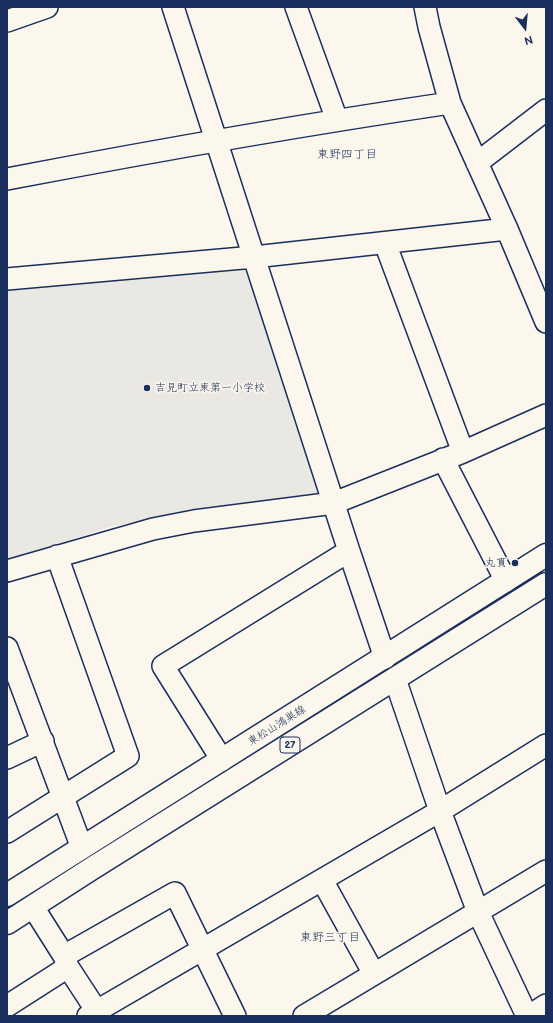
<!DOCTYPE html>
<html>
<head>
<meta charset="utf-8">
<style>
	body { margin:0 }
	#map { position:relative; width:553px; height:1023px; overflow:hidden; background:#fbf7ec; font-family:"Balsamiq Sans",sans-serif }
	canvas { display:block }
	.frame { position:absolute; inset:0; border:8px solid #1b2f5e; pointer-events:none }
	.north { position:absolute; left:505px; top:8px; width:40px; height:40px; -webkit-text-stroke:3px #fbf7ec; paint-order:stroke; rotate:164deg; font-size:11px; font-weight:700; line-height:16px; text-align:center; color:#1b2f5e }
	.north::after { content:''; display:block; margin:auto; width:14px; height:18px; background:#1b2f5e; clip-path:polygon(50% 0,100% 100%,50% 72%,0 100%) }
</style>
</head>
<body>
<div id="map">
<canvas width="553" height="1023"></canvas>
<div class="frame"></div>
<div class="north">N</div>
</div>
<script>
const ctx = document.querySelector('canvas').getContext('2d');
ctx.lineJoin = 'round';
function fill(path, color) {
  ctx.fillStyle = color;
  ctx.fill(path, 'evenodd');
}
function stroke(path, color, width, dash) {
  ctx.strokeStyle = color;
  ctx.lineWidth = width;
  ctx.lineCap = dash ? 'butt' : 'round';
  ctx.setLineDash(dash || []);
  ctx.stroke(path);
}
function drawText(font, color, halo, rows, align = 'center') {
  ctx.font = font + ' "Balsamiq Sans","Klee One",sans-serif';
  ctx.lineWidth = 3;
  ctx.setLineDash([]);
  ctx.textBaseline = 'middle';
  ctx.strokeStyle = halo;
  ctx.fillStyle = color;
  for (const [text, x, y, turn = 0] of rows) {
    ctx.save();
    ctx.translate(x, y);
    ctx.rotate((+turn || 0) * Math.PI / 180);
    ctx.textAlign = isNaN(turn) ? turn : align;
    if (halo) ctx.strokeText(text, 0, 0);
    ctx.fillText(text, 0, 0);
    ctx.restore();
  }
}
fill(new Path2D(`
	M240 264 246 269 321 491 317 498 188 511 110 527 7 562V285Z`), '#eae8e2');
const minor = new Path2D(`
	M173 7 349 551 385 658
	M296 7 337 120
	M425 7 429 27 450 103 507 229 546 322
	M7 21 47 7
	M477 163 546 110
	M7 179C154 151 301 125 450 103
	M385 243 463 452
	M7 279 254 257 507 229
	M443 459 506 581
	M7 571 153 529 194 521 334 503 463 452 546 415
	M7 648 82 848
	M395 679 440 811 478 912 527 1016
	M7 758 43 741
	M222 760 163 666 349 551
	M7 832 128 756 57 556
	M322 880 374 974
	M33 907 64 956 68 967 100 1016
	M64 956 175 893 235 1016
	M7 1006 68 967
	M88 1016 440 811 546 745
	M304 1016 546 871
	M529 1016 546 1005`);
const major = new Path2D(`
	M7 895 546 555
	M7 923 91 869 546 584`);
stroke(minor, '#1b2f5e', 24);
stroke(major, '#1b2f5e', 25);
stroke(minor, '#fbf7ec', 21);
stroke(major, '#fbf7ec', 22);
for (const [x, y, r, color] of [
	[147,388,4,"#1b2f5e"],
	[515,563,4,"#1b2f5e"]
]) {
  const dot = new Path2D();
  dot.arc(x, y, r, 0, 2 * Math.PI);
  ctx.fillStyle = color;
  ctx.fill(dot);
  stroke(dot, '#fbf7ec', 1.5);
}
for (const [x, y, w] of [
	[290,745,20]
]) {
  const box = new Path2D();
  box.roundRect(x - w / 2, y - 8, w, 16, 3);
  ctx.fillStyle = '#fbf7ec';
  ctx.fill(box);
  stroke(box, '#1b2f5e', 1);
}
drawText('bold 10px', '#1b2f5e', null, [
	["27",290,745]
]);
drawText('11px', '#1b2f5e', '#fbf7ec', [
	["吉見町立東第一小学校",155,388],
	["丸貫",507,563,"right"]
], 'left');
drawText('11px', '#1b2f5e', '#fbf7ec', [
	["東松山鴻巣線",277,726,-32]
]);
drawText('12px', '#1b2f5e', '#fbf7ec', [
	["東野四丁目",347,155],
	["東野三丁目",330,938]
]);
</script>
</body>
</html>
